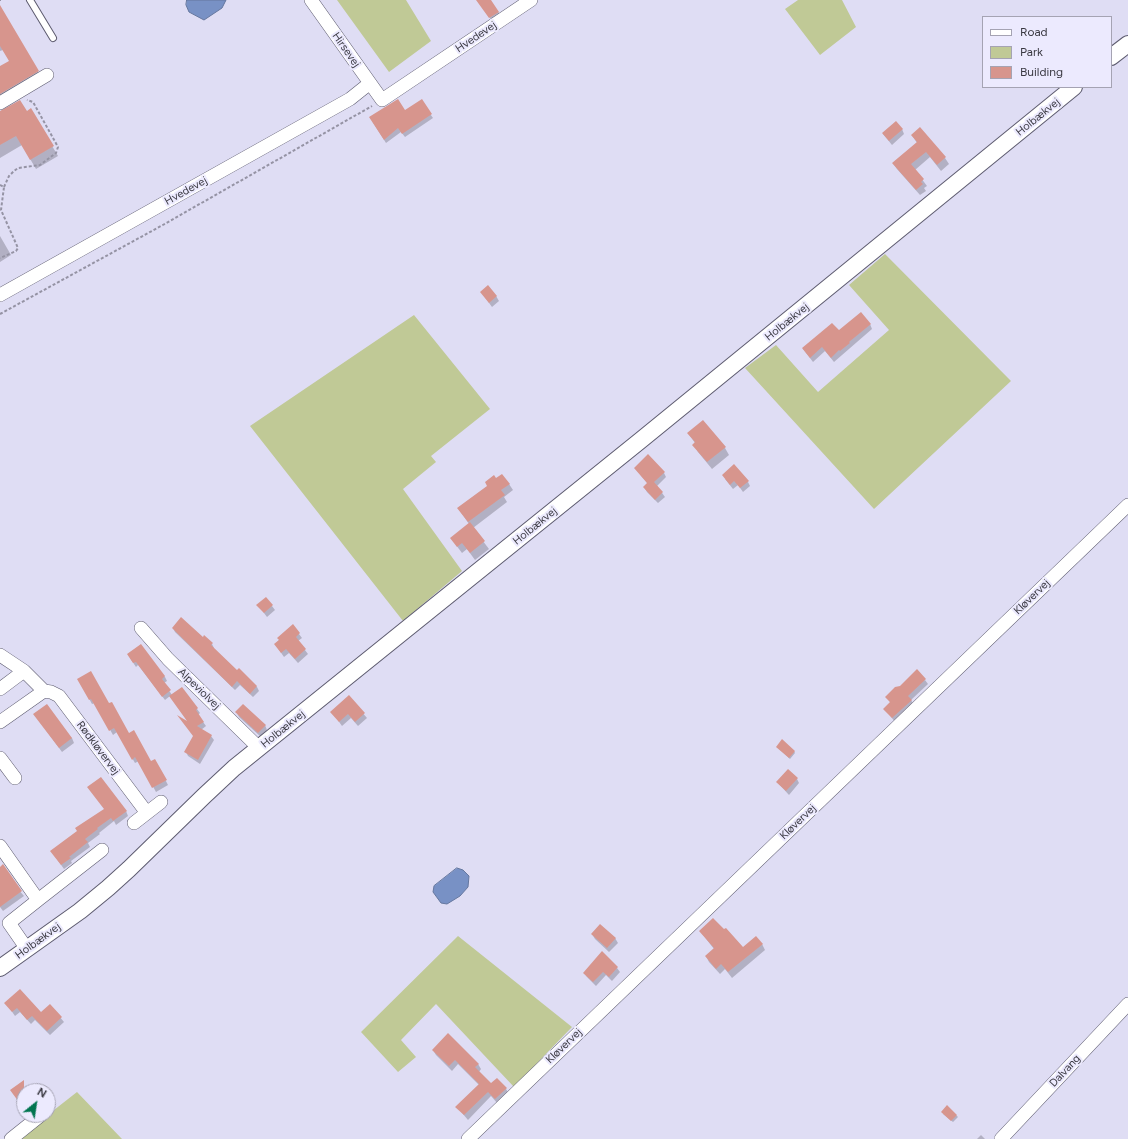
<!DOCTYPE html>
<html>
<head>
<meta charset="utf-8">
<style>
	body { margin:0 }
	#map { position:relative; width:1128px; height:1139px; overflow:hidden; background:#dfddf4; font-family:Figtree,sans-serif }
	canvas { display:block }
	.legend { position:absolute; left:982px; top:16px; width:130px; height:72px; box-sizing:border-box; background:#eceafe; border:1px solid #a5a3b3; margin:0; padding:5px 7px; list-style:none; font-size:12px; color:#3a3942 }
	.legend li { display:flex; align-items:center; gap:8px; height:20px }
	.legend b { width:20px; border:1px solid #a5a3b3 }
	.north { position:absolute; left:16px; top:1083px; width:40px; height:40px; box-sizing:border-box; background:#eceafe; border:1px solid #a5a3b3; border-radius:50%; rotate:30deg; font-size:11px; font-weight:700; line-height:16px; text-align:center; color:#3a3942 }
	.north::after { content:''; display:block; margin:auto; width:14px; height:18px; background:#017550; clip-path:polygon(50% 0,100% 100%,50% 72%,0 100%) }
</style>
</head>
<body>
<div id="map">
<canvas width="1128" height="1139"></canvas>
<ul class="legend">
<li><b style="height:5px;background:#fff"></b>Road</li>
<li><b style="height:11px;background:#c0c996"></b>Park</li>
<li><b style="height:11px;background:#d7958d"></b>Building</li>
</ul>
<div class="north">N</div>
</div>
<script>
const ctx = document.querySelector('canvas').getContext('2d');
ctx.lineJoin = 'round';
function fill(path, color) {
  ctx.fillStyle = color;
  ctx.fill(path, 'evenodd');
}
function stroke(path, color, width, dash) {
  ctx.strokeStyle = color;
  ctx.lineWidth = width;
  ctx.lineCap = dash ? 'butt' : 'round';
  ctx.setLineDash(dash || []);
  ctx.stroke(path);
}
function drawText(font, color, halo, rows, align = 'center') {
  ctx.font = font + ' Figtree,sans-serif';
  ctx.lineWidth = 4;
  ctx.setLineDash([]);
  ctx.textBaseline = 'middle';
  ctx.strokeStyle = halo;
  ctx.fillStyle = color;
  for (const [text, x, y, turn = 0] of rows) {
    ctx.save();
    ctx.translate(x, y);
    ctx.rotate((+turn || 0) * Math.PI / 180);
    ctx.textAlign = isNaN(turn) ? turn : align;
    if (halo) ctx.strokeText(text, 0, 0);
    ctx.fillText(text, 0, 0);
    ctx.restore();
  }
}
fill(new Path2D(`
	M337 0H406L431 41 389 72Z
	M798 0H842L856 27 820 55 785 9Z
	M885 254 1011 381 874 509 745 368 776 345 818 392 889 330 849 285Z
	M414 315 490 409 431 456 436 462 403 489 462 571 403 621 250 426Z
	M458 936 572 1027 514 1087 436 1004 401 1040 416 1057 398 1072 361 1032Z
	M77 1092 122 1139H17Z`), '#c0c996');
const water = new Path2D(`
	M187 0H226L222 8 204 20 189 12 186 5Z
	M457 868 463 870 469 876 468 887 460 896 447 904 441 903 433 892 434 886Z`);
fill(water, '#7891c5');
stroke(water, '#65779e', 1);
fill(new Path2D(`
	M477 0H490L501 16 493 22Z
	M2 10 43 80 0 107V67L10 61 3 50 0 51V11Z
	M421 101 433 118 405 137 401 132 386 143 372 121 405 112Z
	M31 110 58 156 36 169 22 145 0 158V112H26Z
	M902 129 904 134 892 145 883 134Z
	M912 135 945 158 949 164 941 171 930 157 915 170 927 186 924 188 926 191 920 195 897 169 893 163 917 143Z
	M0 236 11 255 0 262Z
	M481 292 496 296 499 301 492 307Z
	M870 324 872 329 834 362 825 351 813 362 803 349 839 332Z
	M688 433 725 448 729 455 712 469 698 452 694 445 695 443Z
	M635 468 664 473 666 477 657 486 665 497 658 503 647 492 644 487 648 484Z
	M725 479 748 482 750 486 743 492 738 485 733 489Z
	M496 480 509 484 513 490 504 497 507 502 473 528 489 549 475 560 467 549 462 553 456 545 469 524 458 508Z
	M266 598 275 610 267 617 258 605Z
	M293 626 302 638 298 641 308 654 298 663 289 653 284 657 275 644Z
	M173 628 203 638 212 644 214 648 213 649 237 671 239 669 257 687 259 691 253 697 240 685 235 690 175 632Z
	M141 645 165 677 167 681 164 683 172 695 197 709 200 713 198 715 206 726 201 730 211 736 214 740 200 764 188 756 186 752 194 737 190 723 170 696 165 700 138 665 136 667 130 658Z
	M79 680 109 705 129 734 151 763 155 760 168 785 156 792 139 761 135 763 117 732 113 735 95 703 92 704Z
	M925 680 928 684 911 700 914 705 895 722 885 709 891 703 886 697Z
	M349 697 367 718 358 726 351 718 342 726 332 712Z
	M237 713 265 725 267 730 261 737 239 717Z
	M37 718 72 738 74 743 62 752Z
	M777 747 794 751 795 753 790 759Z
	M797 779 799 783 789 795 777 782Z
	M126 811 128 816 116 825 114 821 99 833 100 834 88 843 90 847 71 861 72 863 64 869 54 855 78 831Z
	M0 868 24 896 3 911 0 907Z
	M700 931 743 948 762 944 765 950 732 978 725 969 720 974 709 962 706 956 714 949Z
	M592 934 615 938 618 943 609 952 595 939Z
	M617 968 620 972 612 981 606 975 596 986 587 977 584 973Z
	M6 1003 41 1013 50 1005 64 1022 50 1035 35 1020 31 1024 20 1012 15 1016Z
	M433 1050 478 1064 481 1069 479 1072 491 1084 506 1089 509 1094 498 1104 491 1096 468 1120 457 1107 479 1085 458 1064 452 1071 436 1055Z
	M943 1114 956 1115 958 1117 953 1122Z
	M981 1135 985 1139H977Z`), '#0003');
fill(new Path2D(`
	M476 0H491L499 12 489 18Z
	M0 5 39 71 0 94V66L9 61 0 46Z
	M398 99 405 110 422 99 432 114 402 134 398 128 384 140 369 117Z
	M20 100 27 111 31 108 54 146 30 160 16 136 0 145V111Z
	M896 121 903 129 889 141 882 133Z
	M920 127 946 157 937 165 926 152 911 164 924 179 921 182 923 184 916 190 892 163 917 142 911 135Z
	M488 285 497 296 489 303 480 292Z
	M861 312 871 324 849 342 850 343 840 351 839 350 831 358 822 347 810 358 802 348 832 323 839 330Z
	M703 420 726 447 707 462 692 445 695 442 687 433Z
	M648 454 665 472 654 482 663 492 655 500 643 487 647 483 634 468Z
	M734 464 749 481 740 488 734 481 730 485 722 475Z
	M502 474 510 484 501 490 505 495 468 522 457 508 487 486 485 482 494 475 496 478Z
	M470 522 485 541 470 553 462 543 457 547 450 538Z
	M266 597 273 605 264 613 256 605Z
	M181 617 203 637 204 635 213 643 211 645 237 670 239 668 257 686 250 694 237 681 232 687 172 628Z
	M293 624 300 633 296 637 306 649 295 659 286 649 281 653 274 644 279 640 277 638Z
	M141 644 165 676 162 679 171 690 162 697 136 662 133 663 127 654Z
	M917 669 926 679 908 696 912 700 892 718 883 709 890 702 885 697 895 687 900 686Z
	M91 671 109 703 112 702 129 733 134 730 151 761 155 759 167 780 152 788 135 757 132 760 114 728 109 731 91 699 89 700 77 679Z
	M182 687 198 708 196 710 204 722 197 726 212 735 198 760 184 752 193 736 177 715 187 721 169 696Z
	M349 695 365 713 355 722 348 714 339 722 330 712Z
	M47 704 72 738 59 748 33 714Z
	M243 704 266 725 258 733 235 712Z
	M782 739 795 751 789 758 776 747Z
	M788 769 798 778 786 791 776 782Z
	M101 777 127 811 113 821 111 818 97 828 98 829 85 839 88 842 69 857 71 858 61 865 50 851 77 831 75 828 104 809 87 787Z
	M3 864 22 891 0 907V867Z
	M713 918 724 929 726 928 743 947 756 936 763 944 728 972 721 964 716 969 705 956 714 948 699 931Z
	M600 924 616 938 607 948 591 934Z
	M602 951 618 967 609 977 603 972 593 982 583 973Z
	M20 989 41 1012 50 1004 62 1017 47 1031 32 1016 27 1020 17 1008 12 1012 4 1003Z
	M448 1033 479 1064 475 1067 491 1083 497 1078 507 1088 495 1099 488 1092 464 1115 455 1107 479 1084 455 1060 449 1066 432 1050Z
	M24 1080V1109L10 1090Z
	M947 1105 957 1115 951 1121 941 1112Z`), '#d7958d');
const service = new Path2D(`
	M30 0 53 38`);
const minor = new Path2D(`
	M311 0 382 100 531 0
	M0 103 47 75
	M0 295 350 99 370 83
	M141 628 168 659 259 748
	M0 655 24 671 0 689
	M24 671 44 691
	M44 691 51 692 59 696 147 813
	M0 722 44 691
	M0 758 15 778
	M134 823 161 802
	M0 846 38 900 9 923 27 949
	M38 900 102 850
	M11 1139 41 1115
	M468 1139 1128 505
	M1001 1139 1128 1004`);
const tertiary = new Path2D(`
	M1111 57 1128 44
	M0 968 80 911 108 888 129 869 204 796 234 768 641 440 1074 87`);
stroke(service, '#5d5b6f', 8);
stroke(minor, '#5d5b6f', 14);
stroke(tertiary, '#5d5b6f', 18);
stroke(new Path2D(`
	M0 0H1
	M0 185 4 187 1 210 18 248 16 251 0 258
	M4 187 9 176 14 171 18 168 40 165 56 153 58 147 33 102 27 100
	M0 314 161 226 372 106`), '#9593a4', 2, [3, 2]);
stroke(service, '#fff', 6);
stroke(minor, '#fff', 13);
stroke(tertiary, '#fff', 16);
drawText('11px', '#3a3942', '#eceafe', [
	["Hvedevej",476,37,-34],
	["Hirsevej",346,50,55],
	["Holbækvej",1038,117,-39],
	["Hvedevej",186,191,-29],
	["Holbækvej",787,322,-39],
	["Holbækvej",535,526,-39],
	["Kløvervej",1032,597,-44],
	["Alpeviolvej",199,689,44],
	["Holbækvej",283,729,-39],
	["Rødkløvervej",98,748,53],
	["Kløvervej",798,822,-44],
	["Holbækvej",38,941,-36],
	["Kløvervej",564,1046,-44],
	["Dalvang",1065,1071,-47]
]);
</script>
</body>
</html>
